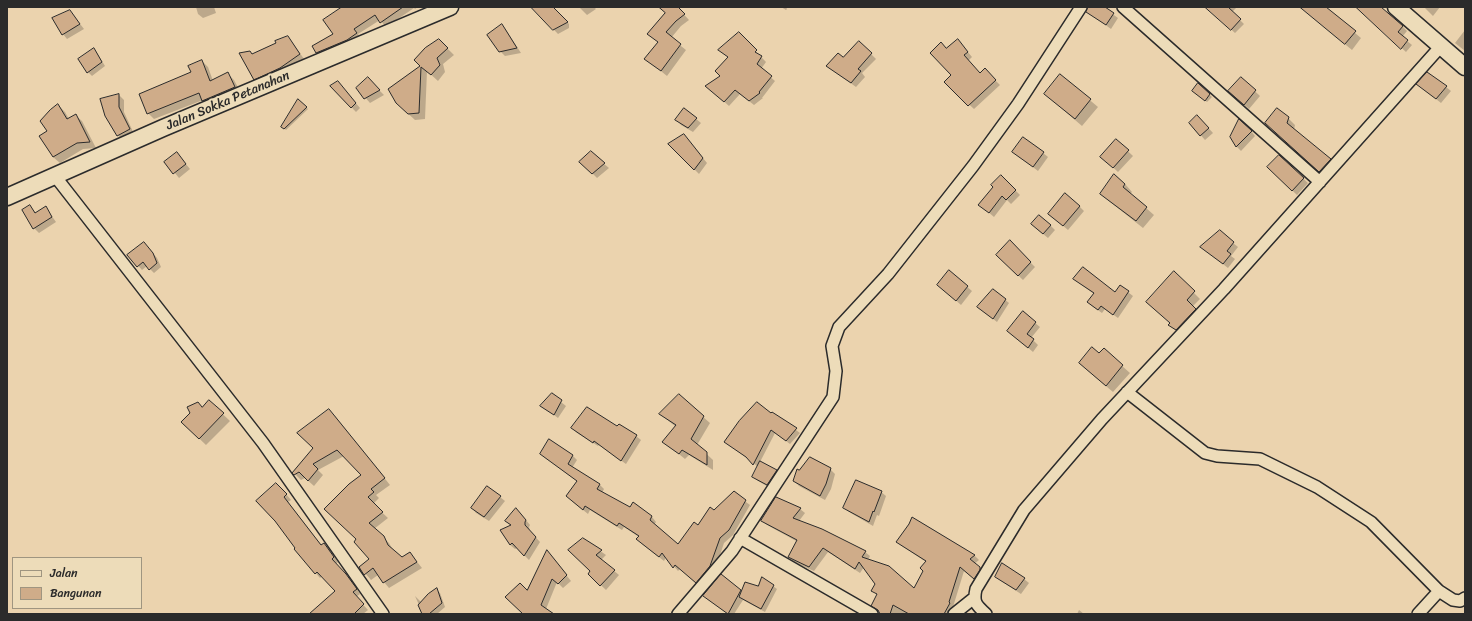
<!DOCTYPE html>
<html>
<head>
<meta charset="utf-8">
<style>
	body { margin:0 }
	#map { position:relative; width:1472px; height:621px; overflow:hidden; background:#ebd3ae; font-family:Sriracha,sans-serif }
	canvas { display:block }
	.frame { position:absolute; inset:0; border:8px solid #2b2b2b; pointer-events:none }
	.legend { position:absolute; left:12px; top:557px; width:130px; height:52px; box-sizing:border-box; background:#eddcb9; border:1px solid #9f9580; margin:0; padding:5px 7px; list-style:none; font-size:12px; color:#2b2b2b }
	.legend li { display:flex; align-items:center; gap:8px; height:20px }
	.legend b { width:20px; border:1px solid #9f9580 }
</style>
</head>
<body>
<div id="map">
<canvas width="1472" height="621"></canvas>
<div class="frame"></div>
<ul class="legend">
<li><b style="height:5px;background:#eddcb9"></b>Jalan</li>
<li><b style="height:11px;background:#cfac89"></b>Bangunan</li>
</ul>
</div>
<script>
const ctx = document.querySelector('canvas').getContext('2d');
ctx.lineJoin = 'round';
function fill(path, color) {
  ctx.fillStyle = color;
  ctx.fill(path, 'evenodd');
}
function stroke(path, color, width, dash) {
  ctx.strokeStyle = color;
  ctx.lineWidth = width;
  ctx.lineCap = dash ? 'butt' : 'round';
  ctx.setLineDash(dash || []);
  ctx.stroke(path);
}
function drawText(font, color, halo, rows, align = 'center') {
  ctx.font = font + ' Sriracha,sans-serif';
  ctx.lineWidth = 4;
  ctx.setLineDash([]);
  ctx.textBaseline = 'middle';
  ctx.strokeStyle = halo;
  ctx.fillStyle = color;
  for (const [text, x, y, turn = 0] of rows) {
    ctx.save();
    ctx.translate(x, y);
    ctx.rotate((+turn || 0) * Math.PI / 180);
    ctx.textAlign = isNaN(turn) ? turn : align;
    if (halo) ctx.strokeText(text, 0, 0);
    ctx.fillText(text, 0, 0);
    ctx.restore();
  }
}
fill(new Path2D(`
	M196 7H214L216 13 203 18 198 14Z
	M347 7H418L415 9 414 8 386 27 380 20 358 34 361 39 322 58 317 52 335 35Z
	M532 7H552L569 24V28L558 34Z
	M579 7H594L596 9 587 15Z
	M661 7H681L679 9 689 20 681 26 671 38 686 50 667 76 646 59 659 43 649 34 666 13Z
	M781 7H786L787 9 786 10Z
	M1093 7H1103L1118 18 1111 29 1089 13Z
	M1211 7H1237L1232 12 1244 24 1235 33 1213 13Z
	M1300 7H1324L1361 38 1352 50Z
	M1358 7H1381L1402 26 1407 31 1402 37 1412 45 1406 52Z
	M1424 7H1440L1433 16Z
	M70 11 84 29 67 39 63 34Z
	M501 26 506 30 521 53 505 56 500 51Z
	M1465 30V51L1455 43Z
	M738 33 766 62 761 69 775 81 762 98H763L754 105 740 94 729 106 711 90 721 76 729 58 719 50Z
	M439 40 454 55 443 64 445 72 438 81 427 71 425 119 415 120 403 109 389 90 422 66Z
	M292 42 304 59 285 73 259 84 254 79 252 55Z
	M859 42 876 59 862 73 865 77 856 87 827 66 843 58Z
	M962 45 972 57 968 61 980 74 985 70 1000 85 974 109 945 82 953 75 946 49Z
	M94 49 97 53 105 66 92 76 88 72Z
	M202 61 208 67 213 81 228 74 234 80 241 93 209 107 203 100 154 119 148 113 192 73Z
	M1060 75 1098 107 1082 126 1045 94Z
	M1241 78 1260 96 1249 109 1234 96Z
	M368 79 384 95 370 103 357 88Z
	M338 82 360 108 356 112 332 87Z
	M1198 84 1212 97 1207 102 1195 93Z
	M1446 87 1451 91 1441 103 1422 88Z
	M119 95 124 100V112L134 134 122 140 118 135 101 100Z
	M58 105 65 112 69 119 75 115 82 121 96 148 83 149 60 163 53 157 48 132Z
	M306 107 308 109 286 130 283 127Z
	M684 109 701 123 693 132 681 125 677 120Z
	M1288 118 1295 125 1294 130 1337 167 1327 178 1266 123Z
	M1202 121 1213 133 1205 140 1190 123Z
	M1251 131 1255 136 1241 151 1237 147 1232 137Z
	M684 135 707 163 699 174 670 145Z
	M1116 140 1133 156 1118 172 1106 161Z
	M1013 152 1043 153 1048 157 1038 171Z
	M591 153 609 168 597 178 581 162Z
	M1279 156 1308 183 1297 195 1273 172Z
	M181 158 190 169 179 178 166 162Z
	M1001 176 1020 195 1011 204 1007 200 994 217 980 205Z
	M1125 184 1132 192 1130 194 1154 215 1143 228 1109 201Z
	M30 206 36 213 46 208 56 222 39 233 34 228Z
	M1079 206 1084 211 1068 230 1054 218Z
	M1050 225 1055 230 1048 238 1037 229Z
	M1010 242 1035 267 1023 280 997 255Z
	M1233 243 1238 247 1231 256 1235 259 1228 268 1201 247Z
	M148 247 157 258 161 267 154 273 147 266 142 270 129 255Z
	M950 272 972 291 961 305 943 289Z
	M1174 273 1200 299 1192 307 1202 316 1183 336 1169 325 1171 323Z
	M1079 283 1115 293 1120 286 1133 296 1118 318 1105 309 1102 313 1092 306 1088 302 1094 294Z
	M993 290 1009 303 997 322 978 307Z
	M1023 313 1040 327 1031 338 1038 345 1033 352 1013 335Z
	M1104 350 1130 373 1113 392 1087 370Z
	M552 395 566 406 558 418 542 406Z
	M679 396 710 423 697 445 713 460V470L689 455 685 459 664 442 676 427 660 414Z
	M209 401 230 421 206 445 182 422 202 408Z
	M773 413 800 433 790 444 775 433 760 462 776 470 781 475 772 489 758 481 753 477 758 467 751 461 725 442 772 415Z
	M335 416 390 485 376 495 379 498 373 504 388 518 374 529 389 543 393 550 402 558 410 553 422 568 389 588 378 575 371 580 360 567 371 559 357 539 363 476 344 456 318 470 323 475 314 486 305 478 301 480 294 473 314 448Z
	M572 428H617L636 436 641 440 626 464 599 445 598 446 577 433Z
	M573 456 577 460 572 468 600 485 604 489 602 493 630 508 633 503 652 517 656 522 654 525 679 545 734 493 750 505 733 535 724 543 715 570 701 587 680 569 678 571 666 557 664 561 642 544 639 537 624 527 622 530 590 510 588 514 572 501 578 482 546 458Z
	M830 469 835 474 831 489 825 500 799 486 794 481Z
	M281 488 291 500 288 502 322 546 324 544 329 548 338 562 336 564 351 580 360 594 356 597 368 610 363 614H318L337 591 322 576 320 578 303 559Z
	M881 492 886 496 879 516 877 515 873 526 849 512 844 507Z
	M500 497 505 501 489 521 476 513 472 508Z
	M800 509 805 513 799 521 865 552 870 556 868 560 914 589 925 571 926 562 902 546 897 542 910 525 912 518 975 556 979 560 974 564 984 572 979 583 964 571 953 607 954 608 951 614H881L873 605 877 595 873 590 876 584 864 567 860 573 828 552 814 571 794 562 789 557 798 542 767 525 762 521Z
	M521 514 530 525 529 527 530 531 540 542 529 560 517 548 515 549 510 545 502 531 511 526 506 521Z
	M583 539 606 555 601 560 619 575 606 590 589 574 591 571Z
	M551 556 571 581 563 588 557 582 546 609 552 614H524L527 591Z
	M722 576 742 592 759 587 762 578 777 589 765 612 743 600 734 614H728L704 596Z
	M996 576 1024 579 1029 583 1021 594 1001 581Z
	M436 589 440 593 445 607 437 614H423L415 596 422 603Z
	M1079 610 1084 614H1077Z`), '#0003');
const building = new Path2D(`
	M342 7H403L380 23 375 15 354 29 357 33 347 40 316 53 312 46 333 34 323 20Z
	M531 7H553L568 22 553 30Z
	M659 7H678L685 14 676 21 666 32 681 44 661 71 644 59 658 42 647 34 665 13Z
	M1088 7H1105L1114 13 1106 25 1086 12Z
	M1205 7H1228L1241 19 1231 30Z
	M1300 7H1326L1356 31 1345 44Z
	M1356 7H1381L1403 26 1398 32 1408 40 1401 49Z
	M70 10 80 24 62 35 52 18Z
	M502 24 517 48 499 52 487 35Z
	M739 32 757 50 755 52 762 56 757 64 772 76 759 92 760 93 749 101 735 90 724 102 705 86 720 76 715 71 728 57 718 50Z
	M288 36 300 54 280 68 254 80 239 53 250 51 252 54 276 43 275 41Z
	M439 39 448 48 437 58 440 65 431 75 421 67 419 113 408 114 396 103 388 89 420 66 414 60 425 48Z
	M958 39 968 52 964 55 980 73 985 68 996 80 968 106 944 82 951 75 930 53 941 42 946 48Z
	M859 41 872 53 858 69 861 71 851 83 826 66 838 53 843 57Z
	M94 48 102 62 87 73 78 59Z
	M202 60 210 81 228 72 235 87 202 101 199 93 147 114 139 94 191 72 188 66Z
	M1427 72 1447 86 1436 99 1416 84Z
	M1060 74 1091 99 1075 119 1044 94Z
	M368 77 380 90 364 99 356 88Z
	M1241 77 1256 90 1244 105 1228 91Z
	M338 81 356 103 351 108 330 86Z
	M1198 83 1210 94 1205 101 1192 91Z
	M119 94V107L130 129 117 136 105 116 100 99Z
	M298 99 307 107 284 129 281 127Z
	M58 104 67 119 76 114 90 142 77 143 53 157 39 136 47 131 40 121 50 110Z
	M684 108 697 118 688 128 675 120Z
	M1277 108 1289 117 1287 123 1331 159 1319 172 1265 123Z
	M1197 115 1209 128 1200 136 1189 123Z
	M1239 119 1252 131 1236 147 1230 137Z
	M684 134 703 158 694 170 668 144Z
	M1023 137 1044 152 1033 167 1012 152Z
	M1116 139 1129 150 1113 168 1100 157Z
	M591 151 605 163 592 174 579 162Z
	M177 152 186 164 173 174 164 162Z
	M1279 155 1304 178 1292 191 1267 167Z
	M1114 174 1125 184 1123 187 1147 207 1136 221 1100 194Z
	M1001 175 1016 190 1006 200 1002 196 989 213 978 205 993 187 991 185Z
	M1065 193 1080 206 1063 226 1048 214Z
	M30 205 35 213 46 206 52 217 33 229 22 210Z
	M1039 215 1051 225 1043 234 1031 224Z
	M1220 230 1234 242 1227 251 1231 254 1223 264 1200 247Z
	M1010 240 1031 262 1018 276 996 255Z
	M144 242 153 253 157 263 149 270 143 262 137 267 127 255Z
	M1083 267 1115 292 1120 285 1129 291 1113 315 1101 306 1098 310 1087 302 1094 293 1073 279Z
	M949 270 968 286 956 301 937 285Z
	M1174 271 1195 291 1187 300 1196 309 1176 330 1168 325 1170 323 1146 302Z
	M993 289 1006 299 993 319 977 307Z
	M1023 311 1036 322 1027 334 1034 339 1028 348 1007 331Z
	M1092 347 1099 353 1104 348 1123 365 1106 386 1079 363Z
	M552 393 562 400 554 415 540 406Z
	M679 394 704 416 691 439 707 452V465L682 450 679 454 662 442 676 425 659 414Z
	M209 400 224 413 199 439 181 422 190 413 187 407 198 402 202 407Z
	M757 402 771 413 772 412 797 428 786 441 771 430 753 465 746 457 724 442 739 421Z
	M587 407 617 426 619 424 637 435 621 461 594 441 593 443 571 428Z
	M329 409 385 478 371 489 374 492 368 497 383 512 369 523 384 536 388 545 402 557 410 552 417 562 383 583 373 568 364 575 359 567 369 559 354 542 356 539 324 509 349 484 361 475 337 450 313 464 318 469 308 481 299 472 294 475 292 473 313 448 297 433Z
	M549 439 573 455 568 464 600 484 597 489 630 507 633 502 652 516 650 520 678 544 694 522 698 525 710 507 714 510 734 491 746 500 729 530 720 538 710 566 696 583 675 565 673 568 662 553 659 557 636 539 639 536 619 523 617 526 585 506 583 510 566 496 577 481 540 454Z
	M810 457 831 468 826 484 820 496 793 481 797 469 799 470Z
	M760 461 777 470 767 485 752 477Z
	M856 480 882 491 874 512 873 511 869 522 843 508Z
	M276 483 287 494 284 497 321 545 324 543 334 557 332 559 346 574 357 589 353 592 364 604 354 614H309L335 591 317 572 315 574 294 549 295 548 275 521 256 501Z
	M487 486 501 496 484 517 471 508Z
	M776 497 801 508 793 518 822 529 866 551 862 557 889 566 914 588 923 571 920 568 926 561 896 542 909 524 912 517 975 555 970 559 980 567V570L974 579 960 567 949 602 950 603 944 614H909L893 605 890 614H880L878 610 871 606 877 594 871 591 875 584 859 562 855 569 823 548 809 567 788 557 797 540 761 521Z
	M516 508 526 520 525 522V525L536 537 524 556 512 543 510 545 500 530 511 525 505 521Z
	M583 538 602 550 596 555 615 570 600 586 588 574 590 571 568 550Z
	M547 550 567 575 558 584 552 579 541 605 554 614H523L505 597 520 583 527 590Z
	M1002 563 1025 578 1016 590 995 577Z
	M721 574 741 590 728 614 703 596Z
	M762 577 774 585 761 609 739 597 745 582 758 586Z
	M437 588 442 603 429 614H422L418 605 428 594Z`);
fill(building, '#cfac89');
stroke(building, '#2b2b2b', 1);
const street = new Path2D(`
	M1123 7 1320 182
	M55 176 263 443 383 614
	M1127 392 1205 453 1217 456 1260 459 1317 487 1371 522 1439 591 1453 600 1460 601 1465 598
	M740 538 872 614
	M678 614 732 551 833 397 836 371 832 346 839 327 888 274 973 166 1018 104 1081 7
	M954 614 974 598
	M986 614C976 605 973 602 976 589L1024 510 1102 419 1224 289 1441 46
	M1418 614 1439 591`);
const secondary = new Path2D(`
	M1396 7 1465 67
	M7 197 163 128 450 7`);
stroke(street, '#2b2b2b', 14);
stroke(secondary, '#2b2b2b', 19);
stroke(street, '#eddcb9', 11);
stroke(secondary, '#eddcb9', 16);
drawText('13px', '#2b2b2b', '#eddcb9', [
	["Jalan Sokka Petanahan",228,101,-23]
]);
</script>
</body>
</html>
